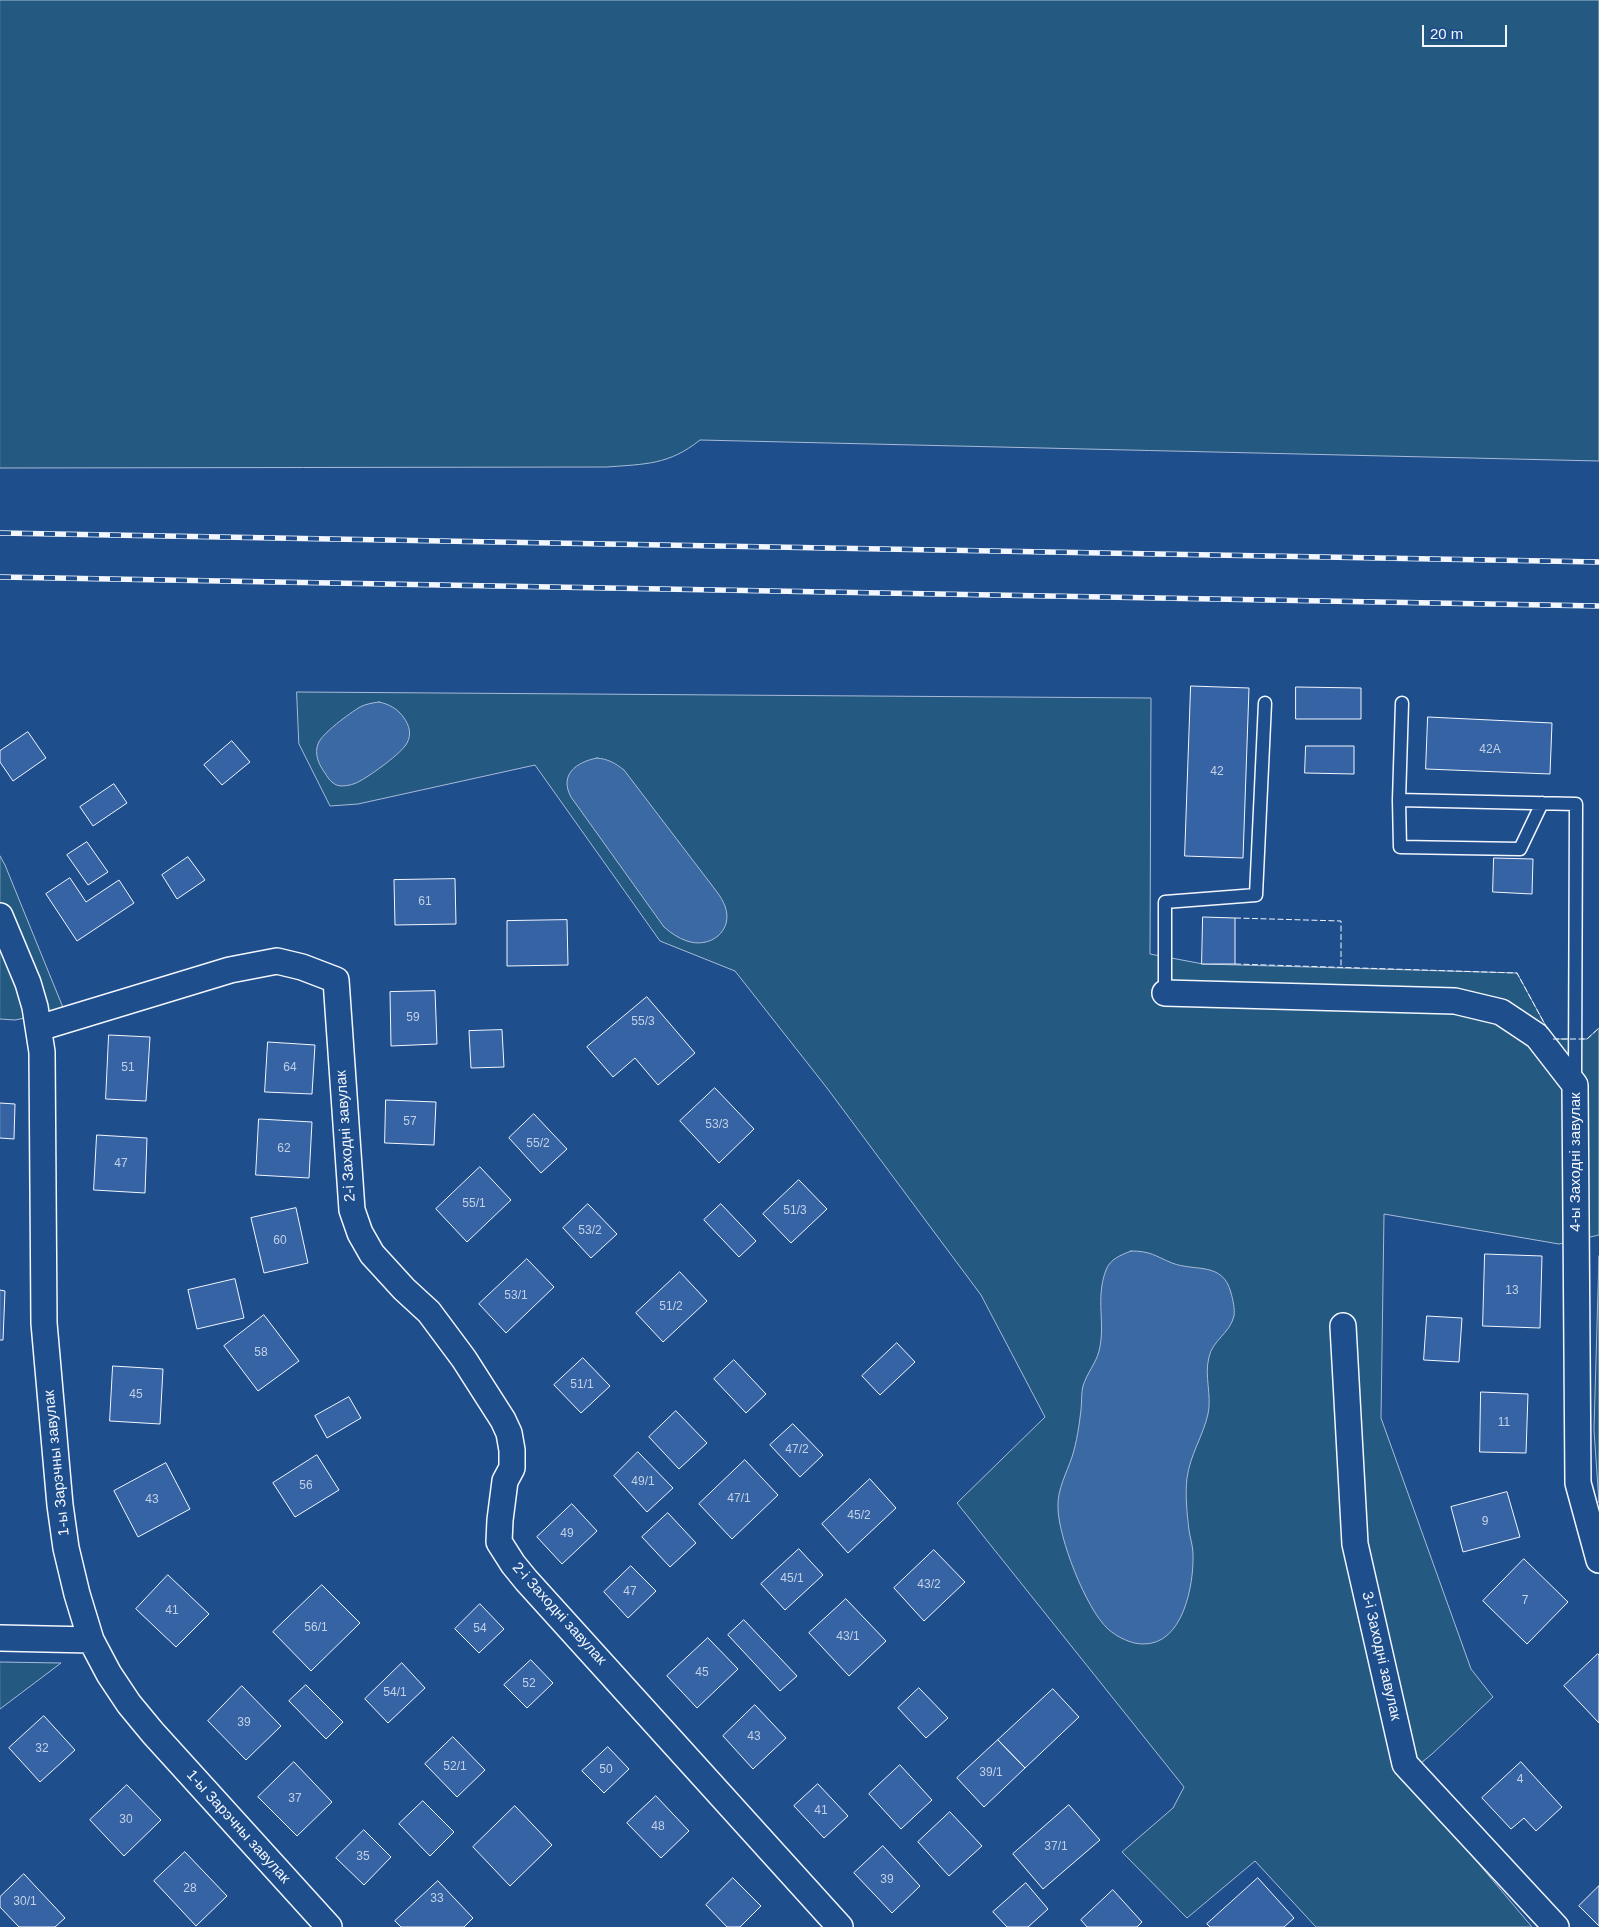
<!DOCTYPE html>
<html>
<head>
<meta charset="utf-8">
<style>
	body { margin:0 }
	#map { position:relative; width:1599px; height:1927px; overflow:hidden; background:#1f4e8c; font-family:Arial,sans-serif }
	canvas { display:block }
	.scale { position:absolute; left:1422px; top:25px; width:85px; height:22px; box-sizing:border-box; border:2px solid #f2f6ff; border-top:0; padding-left:6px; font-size:15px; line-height:18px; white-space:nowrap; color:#f2f6ff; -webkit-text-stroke:4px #1f4e8c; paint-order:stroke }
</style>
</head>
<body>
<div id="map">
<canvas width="1599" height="1927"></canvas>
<div class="scale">20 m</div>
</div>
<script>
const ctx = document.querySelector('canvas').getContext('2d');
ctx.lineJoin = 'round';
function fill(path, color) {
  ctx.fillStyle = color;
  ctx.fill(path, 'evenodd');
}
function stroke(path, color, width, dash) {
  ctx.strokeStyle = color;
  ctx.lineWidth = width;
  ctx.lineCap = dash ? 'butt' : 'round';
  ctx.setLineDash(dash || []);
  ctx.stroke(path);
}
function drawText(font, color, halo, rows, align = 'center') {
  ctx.font = font + ' Arial,sans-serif';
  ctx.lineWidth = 4;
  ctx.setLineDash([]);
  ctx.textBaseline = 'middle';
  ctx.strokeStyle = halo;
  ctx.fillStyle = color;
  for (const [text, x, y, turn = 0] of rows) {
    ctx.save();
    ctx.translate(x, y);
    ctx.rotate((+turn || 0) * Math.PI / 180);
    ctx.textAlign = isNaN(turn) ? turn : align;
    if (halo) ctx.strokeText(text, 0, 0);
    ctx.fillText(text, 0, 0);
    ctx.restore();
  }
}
const green = new Path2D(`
	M0 0H1599V461L700 440C669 465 645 464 607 467L0 468Z
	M297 692 1151 698 1150 954 1203 964 1517 973 1553 1039H1587L1599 1028V1235L1559 1244 1384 1214 1381 1418 1471 1669 1493 1697 1432 1754 1405 1776 1532 1927H1316L1255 1861 1187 1918 1122 1852 1173 1808 1184 1787 957 1503 1045 1417 981 1295 827 1088 735 971 660 941 535 765 358 804 330 806 299 744Z
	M0 856 5 865 64 1010 15 1020 0 1019Z
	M1599 1256V1503L1594 1430Z
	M0 1662 61 1663 0 1709Z`);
fill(green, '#245a82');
stroke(green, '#a8bbd7', 1);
const water = new Path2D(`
	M379 702C389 704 398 709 404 718 409 725 412 734 407 743 402 753 371 775 360 781 355 784 348 786 342 786 334 786 329 780 325 773 319 765 314 754 318 744 321 734 350 713 360 707 366 704 372 703 379 702Z
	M597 758C608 759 615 763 624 770L717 892C720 896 723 901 725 906 734 931 710 949 687 941 678 938 671 933 664 927L571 797C559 775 576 762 597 758Z
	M1131 1251C1151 1251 1155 1256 1172 1263 1195 1272 1223 1261 1231 1293 1233 1300 1235 1309 1234 1316 1230 1333 1212 1341 1209 1357 1204 1376 1212 1395 1208 1414 1203 1436 1190 1455 1187 1478 1185 1495 1187 1513 1189 1530 1190 1538 1193 1546 1193 1554 1194 1585 1183 1645 1143 1644 1131 1644 1117 1637 1108 1629 1086 1609 1058 1537 1058 1507 1057 1490 1067 1472 1072 1457 1077 1441 1079 1426 1081 1410 1082 1402 1081 1393 1083 1386 1087 1373 1096 1363 1099 1351 1106 1324 1095 1299 1106 1270 1110 1259 1121 1255 1131 1251Z`);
fill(water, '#3b69a3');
stroke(water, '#a8bbd7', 1);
const building = new Path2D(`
	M1191 686 1249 688 1243 858 1185 856Z
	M1296 687 1361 688V719H1296Z
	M1428 717 1552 723 1550 774 1426 769Z
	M28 732 46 758 13 781 0 762V751Z
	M232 741 250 762 222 785 204 765Z
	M1306 746H1354V774L1305 773Z
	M114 784 127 803 93 826 80 807Z
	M87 842 108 872 88 885 67 855Z
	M188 857 205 880 177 899 162 875Z
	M1494 858 1533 859 1532 894 1493 892Z
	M70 878 86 902 119 880 134 903 77 941 46 894Z
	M455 879 456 924 395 925 394 880Z
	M1203 917 1235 918V964H1202Z
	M567 920 568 965 507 966V921Z
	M435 991 437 1044 391 1046 390 992Z
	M647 997 695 1053 658 1085 635 1058 613 1077 587 1047Z
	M502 1030 504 1067 471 1068 469 1031Z
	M109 1035 150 1037 146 1101 106 1099Z
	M268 1042 315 1045 312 1094 265 1092Z
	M715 1088 754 1129 719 1163 680 1121Z
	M386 1100 436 1102 434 1145 385 1143Z
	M0 1103 15 1104 14 1139 0 1138Z
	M534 1114 567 1149 541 1173 509 1138Z
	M259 1119 312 1122 309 1178 256 1175Z
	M97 1135 147 1138 145 1193 94 1190Z
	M480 1167 511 1200 467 1242 436 1209Z
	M799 1180 827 1209 791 1243 763 1214Z
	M588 1204 617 1234 591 1258 563 1228Z
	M721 1204 756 1241 739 1257 704 1220Z
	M296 1208 308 1263 264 1273 251 1218Z
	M1485 1254 1542 1256 1540 1328 1483 1326Z
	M527 1259 554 1287 506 1333 479 1304Z
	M680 1272 707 1301 663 1342 636 1313Z
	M235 1279 244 1318 197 1329 188 1290Z
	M0 1290 5 1291 3 1340H0Z
	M264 1315 299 1361 258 1391 224 1346Z
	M1427 1316 1462 1318 1459 1362 1424 1360Z
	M897 1343 915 1362 880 1395 862 1376Z
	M583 1358 610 1386 581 1413 554 1385Z
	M734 1360 766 1394 746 1413 714 1379Z
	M113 1366 163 1369 160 1424 110 1421Z
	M1481 1392 1528 1394 1526 1453 1480 1452Z
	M349 1397 361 1418 327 1438 315 1416Z
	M676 1411 707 1443 679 1469 649 1437Z
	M793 1424 823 1455 800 1477 770 1445Z
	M638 1452 673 1488 647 1512 614 1476Z
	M317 1455 339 1490 295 1517 273 1483Z
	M745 1460 778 1495 732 1539 699 1504Z
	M166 1463 190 1509 138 1537 114 1491Z
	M870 1479 896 1508 848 1553 822 1524Z
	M1507 1492 1520 1537 1463 1552 1451 1507Z
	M572 1504 597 1531 562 1564 537 1537Z
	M668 1513 696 1543 670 1567 642 1537Z
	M799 1549 823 1575 785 1610 761 1584Z
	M934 1550 965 1582 924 1621 894 1588Z
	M1524 1559 1568 1602 1527 1644 1483 1601Z
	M631 1566 656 1591 628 1618 604 1592Z
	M168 1575 209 1614 176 1647 136 1609Z
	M322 1585 360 1623 311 1671 273 1632Z
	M846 1599 886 1641 849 1676 809 1633Z
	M480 1604 504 1629 479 1653 455 1629Z
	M744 1620 797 1676 780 1691 728 1635Z
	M708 1638 738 1669 697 1708 667 1676Z
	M1598 1654 1599 1655V1723L1564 1686Z
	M531 1660 553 1683 527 1708 504 1685Z
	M402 1663 425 1688 388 1723 365 1699Z
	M306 1685 343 1722 326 1739 289 1701Z
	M242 1686 281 1726 246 1760 208 1721Z
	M919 1688 948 1718 926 1738 898 1708Z
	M1053 1689 1079 1717 1025 1768 998 1740Z
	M755 1705 786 1738 753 1769 723 1736Z
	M44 1716 75 1750 40 1782 9 1748Z
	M453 1737 485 1770 457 1797 425 1764Z
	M998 1740 1025 1768 984 1807 957 1778Z
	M608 1747 629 1769 604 1793 582 1771Z
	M294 1762 332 1802 297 1836 258 1797Z
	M1521 1762 1562 1807 1536 1831 1524 1818 1511 1829 1482 1798Z
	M900 1765 932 1800 901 1829 869 1794Z
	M818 1784 848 1816 824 1838 794 1806Z
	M127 1785 161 1820 124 1856 90 1820Z
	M656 1796 689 1831 661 1858 627 1823Z
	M423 1801 454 1832 430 1856 399 1824Z
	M1069 1805 1100 1840 1043 1889 1013 1854Z
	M515 1806 552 1845 510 1886 473 1847Z
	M950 1812 982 1846 949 1876 918 1842Z
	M364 1830 391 1857 364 1885 336 1858Z
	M883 1846 920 1886 892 1913 854 1873Z
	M185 1852 227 1896 196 1926 154 1881Z
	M24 1874 65 1918 55 1927H19L0 1907V1897Z
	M733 1878 761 1906 740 1927H727L706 1905Z
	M1258 1878 1294 1918 1284 1927H1210L1207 1924Z
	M438 1881 473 1918 464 1927H401L395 1921Z
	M1026 1883 1048 1909 1028 1927H1007L993 1912Z
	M1599 1886V1926L1579 1906Z
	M1113 1890 1142 1922 1137 1927H1087L1081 1920Z`);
fill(building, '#3563a3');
stroke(building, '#f2f6ff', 1);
const lane = new Path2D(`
	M1402 703 1399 800 1576 804 1575 1080
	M1399 800 1400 847 1520 849 1542 803
	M1165 993V902L1256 895 1265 703`);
const street = new Path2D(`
	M0 916 28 983 35 1007 42 1052 44 1323 60 1505 66 1548 77 1594 91 1640 109 1674 129 1704 153 1733 329 1927
	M1165 993 1455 1001 1501 1012 1537 1036 1575 1085 1578 1483 1599 1560
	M39 1028 230 970 277 961 302 967 336 980 352 1210 360 1233 372 1254 404 1289 429 1312 464 1359 503 1420 509 1433 512 1450V1468L505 1481 500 1520 499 1542 513 1564 526 1580 840 1927
	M1343 1326 1355 1544 1405 1764 1556 1927
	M0 1638 91 1640`);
stroke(lane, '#f2f6ff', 15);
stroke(street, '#f2f6ff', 28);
stroke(lane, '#1f4e8c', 12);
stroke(street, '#1f4e8c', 25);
const rail = new Path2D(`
	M0 533 1599 562
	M0 577 1599 606`);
stroke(rail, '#f2f6ff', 5.5);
stroke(rail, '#1f4e8c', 4, [11]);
stroke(new Path2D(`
	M1235 918 1341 921V968
	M1235 964 1517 973 1548 1030
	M1553 1039H1587L1599 1028`), '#f2f6ff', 1, [6, 2.5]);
drawText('12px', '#c3d1e8', null, [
	["42А",1490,750],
	["42",1217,772],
	["61",425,902],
	["59",413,1018],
	["55/3",643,1022],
	["51",128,1068],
	["64",290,1068],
	["57",410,1122],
	["53/3",717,1125],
	["55/2",538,1144],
	["62",284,1149],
	["47",121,1164],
	["55/1",474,1204],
	["51/3",795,1211],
	["53/2",590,1231],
	["60",280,1241],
	["13",1512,1291],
	["53/1",516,1296],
	["51/2",671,1307],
	["58",261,1353],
	["51/1",582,1385],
	["45",136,1395],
	["11",1504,1423],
	["47/2",797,1450],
	["49/1",643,1482],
	["56",306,1486],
	["47/1",739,1499],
	["43",152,1500],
	["45/2",859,1516],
	["9",1485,1522],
	["49",567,1534],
	["45/1",792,1579],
	["43/2",929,1585],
	["47",630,1592],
	["7",1525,1601],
	["41",172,1611],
	["56/1",316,1628],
	["54",480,1629],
	["43/1",848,1637],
	["45",702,1673],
	["52",529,1684],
	["54/1",395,1693],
	["39",244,1723],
	["43",754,1737],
	["32",42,1749],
	["52/1",455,1767],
	["50",606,1770],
	["39/1",991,1773],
	["4",1520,1780],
	["37",295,1799],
	["41",821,1811],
	["30",126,1820],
	["48",658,1827],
	["37/1",1056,1847],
	["35",363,1857],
	["39",887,1880],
	["28",190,1889],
	["33",437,1899],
	["30/1",25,1902]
]);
drawText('15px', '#f2f6ff', '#1f4e8c', [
	["2-і Заходні завулак",346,1136,-94],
	["4-ы Заходні завулак",1576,1162,-90],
	["1-ы Зарэчны завулак",57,1463,-96],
	["2-і Заходні завулак",559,1614,48],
	["3-і Заходні завулак",1381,1656,77],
	["1-ы Зарэчны завулак",238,1827,48]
]);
</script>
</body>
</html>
